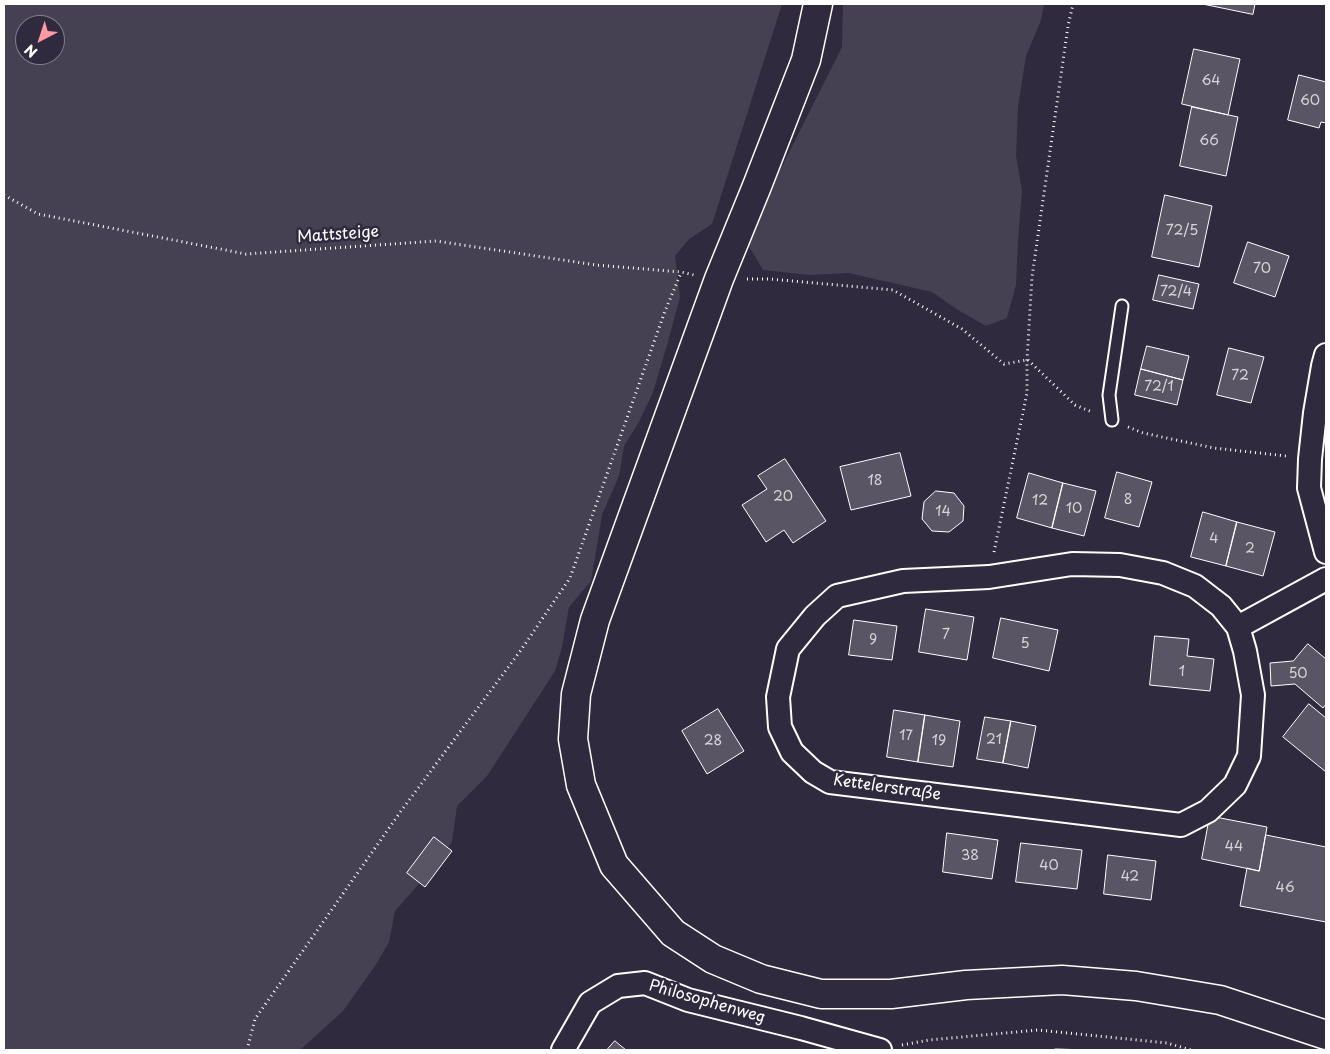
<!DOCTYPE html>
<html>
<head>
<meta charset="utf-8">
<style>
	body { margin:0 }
	#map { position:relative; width:1330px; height:1054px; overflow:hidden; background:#2f2a3d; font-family:"Playpen Sans",sans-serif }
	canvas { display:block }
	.frame { position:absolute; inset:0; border:5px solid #fff; pointer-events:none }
	.north { position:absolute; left:15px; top:15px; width:50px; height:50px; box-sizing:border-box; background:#2f2a3d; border:1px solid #827f8b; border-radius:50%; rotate:220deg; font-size:14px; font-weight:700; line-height:20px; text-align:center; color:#fff }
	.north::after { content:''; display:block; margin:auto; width:18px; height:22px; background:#ff9aa2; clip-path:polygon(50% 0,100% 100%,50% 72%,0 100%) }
</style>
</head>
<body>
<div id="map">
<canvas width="1330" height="1054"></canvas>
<div class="frame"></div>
<div class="north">N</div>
</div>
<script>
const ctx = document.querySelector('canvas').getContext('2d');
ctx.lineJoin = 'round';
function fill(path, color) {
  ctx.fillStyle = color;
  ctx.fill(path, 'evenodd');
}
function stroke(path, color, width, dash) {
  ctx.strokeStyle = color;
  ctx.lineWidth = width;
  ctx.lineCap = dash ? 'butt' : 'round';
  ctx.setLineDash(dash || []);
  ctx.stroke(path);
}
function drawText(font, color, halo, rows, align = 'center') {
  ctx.font = font + ' "Playpen Sans",sans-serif';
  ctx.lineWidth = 5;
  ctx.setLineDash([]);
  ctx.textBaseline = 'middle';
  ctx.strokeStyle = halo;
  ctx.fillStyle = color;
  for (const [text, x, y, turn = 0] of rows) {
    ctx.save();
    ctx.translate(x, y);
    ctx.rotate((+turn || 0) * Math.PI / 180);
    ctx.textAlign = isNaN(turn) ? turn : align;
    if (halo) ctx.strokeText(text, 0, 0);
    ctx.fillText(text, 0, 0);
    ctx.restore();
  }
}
fill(new Path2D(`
	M4 4H782L712 224 689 239 675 256 680 297 667 345 653 392 639 422 624 446 619 476 602 515 591 581 569 607 562 647 555 671 487 776 457 806 452 842 425 877 395 911 389 942 375 966 343 1011 300 1050H4ZM25 25H55V55H25Z
	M843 4H1044L1041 20 1026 56 1018 107 1016 156 1022 191 1018 240 1016 285 1007 318 986 326 958 310 932 292 849 273 809 275 763 270 745 240 842 47Z`), '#464152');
const building = new Path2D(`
	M1203 4H1255L1253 14Z
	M1194 49 1240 59 1228 115 1182 104Z
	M1299 75 1326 82V123L1321 122 1319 128 1288 120Z
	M1192 107 1238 117 1226 176 1180 166Z
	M1165 195 1212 206 1199 267 1152 257Z
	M1248 242 1289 256 1275 297 1234 283Z
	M1159 275 1199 284 1193 309 1153 300Z
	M1147 346 1189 356 1183 380 1141 369Z
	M1229 348 1264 357 1251 403 1217 395Z
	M1141 369 1183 380 1177 405 1135 395Z
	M900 453 911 496 851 510 840 467Z
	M785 459 826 521 793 543 784 530 766 542 742 505 767 489 758 476Z
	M1117 472 1152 482 1139 527 1105 518Z
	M1029 473 1063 483 1052 528 1017 518Z
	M1063 483 1096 491 1084 536 1052 528Z
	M936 491 954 493 964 506 963 521 949 532 932 531 922 519 924 502Z
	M1203 512 1237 522 1226 566 1191 557Z
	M1237 522 1275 532 1263 576 1226 566Z
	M926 609 974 617 967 660 919 652Z
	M1001 618 1058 630 1049 671 993 658Z
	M854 620 897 626 892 660 849 655Z
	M1155 636 1189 639 1187 656 1214 659 1210 691 1150 685Z
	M1308 644 1326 659V704L1323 708 1295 684 1271 686 1270 663 1293 661Z
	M1309 704 1326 718V772L1283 737Z
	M718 709 744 751 707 774 682 731Z
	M894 710 925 715 918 762 887 757Z
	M925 715 960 721 953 767 918 762Z
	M985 717 1011 721 1003 763 977 759Z
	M1011 721 1036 726 1028 768 1003 763Z
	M1210 816 1267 827 1259 871 1202 859Z
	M947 833 998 840 992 879 943 872Z
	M1266 835 1326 847V922L1240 906 1247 868 1259 871Z
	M434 837 452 851 425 887 407 873Z
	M1021 843 1082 850 1077 889 1016 882Z
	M1108 855 1156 861 1151 900 1104 894Z
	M615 1041 626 1050H607Z
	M1055 1049 1089 1050H1055Z`);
fill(building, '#595564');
stroke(building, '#fff', 1);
const lane = new Path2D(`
	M1112 420 1109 395 1122 306`);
const street = new Path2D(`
	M1326 355 1323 366 1315 413 1310 459 1309 488 1326 552
	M1072 564 1120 565 1163 573 1195 586 1221 606 1238 627 1245 651 1253 695 1249 756 1235 785 1208 811 1181 825 830 782 813 772 792 752 780 727 778 697 788 649 815 616 837 596 903 581 989 577Z
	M1238 627 1326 579
	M563 1050 590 1003 618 986 645 983 688 1000 801 1028 880 1050`);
const secondary = new Path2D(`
	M818 4 806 60 757 186 719 279 595 620 576 694 573 739 581 785 614 865 673 933 713 959 761 979 821 994H891L966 985 1062 980 1136 986 1220 1000 1326 1035`);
stroke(lane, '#fff', 15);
stroke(street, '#fff', 26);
stroke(secondary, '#fff', 31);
stroke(new Path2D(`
	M4 195 38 214 246 254 436 241 596 265 681 272 694 275
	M747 279H770L893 290 962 329 1004 364 1027 360
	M1028 360 1075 405 1092 412
	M1128 427 1143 433 1214 448 1286 456
	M994 552 1027 393V360L1032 277 1068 26 1073 4
	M902 1045 929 1040 1038 1030 1167 1043 1191 1050
	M247 1050 255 1019 401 811 521 650 570 578 665 311 681 273`), '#fff', 3, [1, 4]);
stroke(lane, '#2f2a3d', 11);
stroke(street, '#2f2a3d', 22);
stroke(secondary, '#2f2a3d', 28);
drawText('14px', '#d6d4d8', null, [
	["64",1211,81],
	["60",1310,101],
	["66",1209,141],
	["72/5",1182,231],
	["70",1262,269],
	["72/4",1176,292],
	["72",1240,376],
	["72/1",1159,387],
	["18",875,481],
	["20",783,497],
	["8",1128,500],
	["12",1040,501],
	["10",1074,509],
	["14",943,512],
	["4",1214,539],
	["2",1250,549],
	["7",946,635],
	["9",873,640],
	["5",1025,644],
	["1",1182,672],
	["50",1298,674],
	["17",906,736],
	["21",994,740],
	["28",713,741],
	["19",939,741],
	["44",1234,847],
	["38",970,856],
	["40",1049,866],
	["42",1130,877],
	["46",1285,888]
]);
drawText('16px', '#fff', '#2f2a3d', [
	["Mattsteige",338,235,-4],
	["Kettelerstraße",887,788,8],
	["Philosophenweg",707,1002,16]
]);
</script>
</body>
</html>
